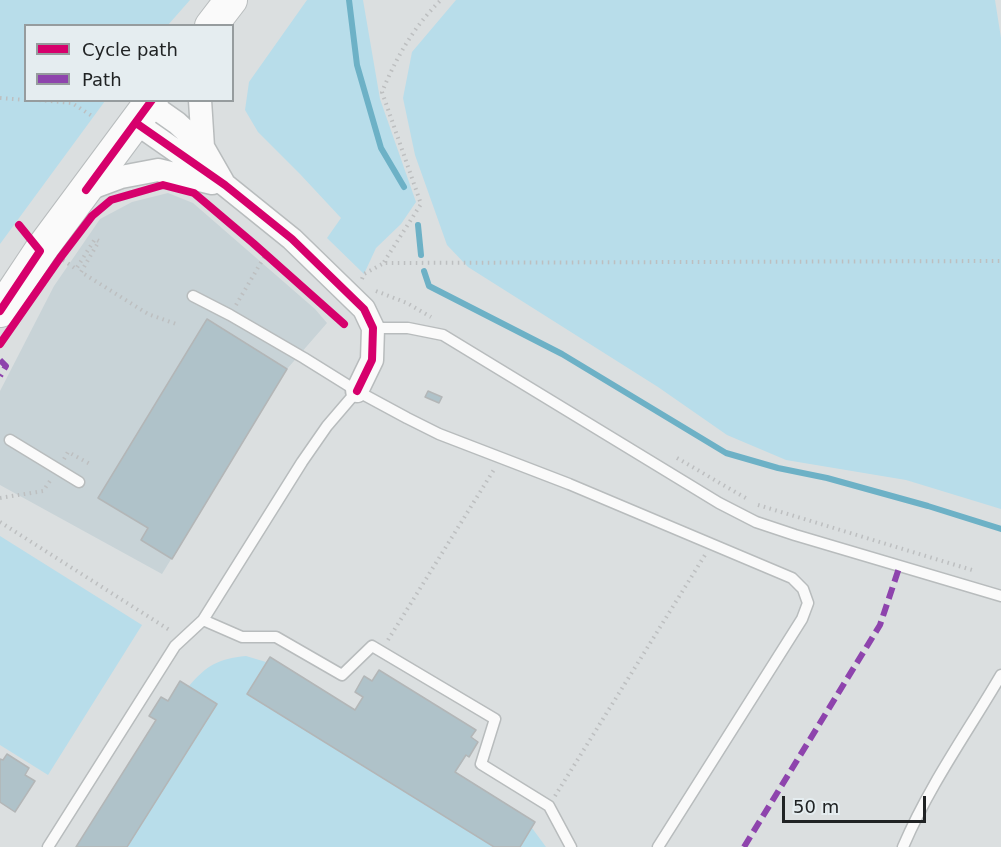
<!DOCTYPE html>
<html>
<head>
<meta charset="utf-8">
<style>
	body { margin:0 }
	#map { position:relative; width:1001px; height:847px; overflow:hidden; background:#dbdfe0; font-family:"DejaVu Sans",sans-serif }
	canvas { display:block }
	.legend { position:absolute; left:24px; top:24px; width:210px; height:78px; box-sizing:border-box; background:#e5edf0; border:2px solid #969c9e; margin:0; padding:8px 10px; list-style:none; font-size:18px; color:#202324 }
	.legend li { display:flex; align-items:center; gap:12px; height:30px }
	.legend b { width:30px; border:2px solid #969c9e }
	.scale { position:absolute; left:782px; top:796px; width:144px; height:27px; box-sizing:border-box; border:3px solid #202324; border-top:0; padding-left:8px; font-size:18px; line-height:21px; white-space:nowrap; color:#202324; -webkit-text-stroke:4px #e5edf0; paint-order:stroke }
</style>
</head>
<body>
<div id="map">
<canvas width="1001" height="847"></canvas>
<ul class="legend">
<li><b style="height:8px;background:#d6006c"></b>Cycle path</li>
<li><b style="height:8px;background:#8e44ad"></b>Path</li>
</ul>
<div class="scale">50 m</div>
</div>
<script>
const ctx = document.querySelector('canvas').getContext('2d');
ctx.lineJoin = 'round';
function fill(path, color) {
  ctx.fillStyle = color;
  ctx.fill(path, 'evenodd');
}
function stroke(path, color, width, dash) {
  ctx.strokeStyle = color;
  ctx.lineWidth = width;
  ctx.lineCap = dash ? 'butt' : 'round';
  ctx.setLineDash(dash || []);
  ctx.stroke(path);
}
fill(new Path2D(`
	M168 193 193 203 315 309 327 323 287 369 162 574 0 485V391L54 286 100 219 132 202Z`), '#c8d3d7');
fill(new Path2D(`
	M0 0H190L168 25 26 26V100L105 101 0 244Z
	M307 0H363L380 99 416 202 401 224 376 248 364 274 327 238 341 218 300 174 258 132 245 110 249 82Z
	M456 0H995L1001 38V509L906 480 786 460 727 435 658 387 468 267 447 245 415 155 403 98 412 52Z
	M0 536 142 625 48 775 0 745Z
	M246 656 266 662 270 657 355 710 363 697 355 692 364 676 372 681 379 670 476 730 471 737 478 742 469 757 466 756 456 772 535 822 532 828 546 847H77L156 720 149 716 161 697 168 700 180 681 189 686C207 665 218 659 246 656Z`), '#b8ddea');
stroke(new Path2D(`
	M349 0 357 65 381 148 404 187
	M418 225 421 255
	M424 271 429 286 562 354 726 453 778 468 827 478 928 506 1001 529`), '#6db1c6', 6);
const building = new Path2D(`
	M207 319 287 369 172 559 141 540 148 528 98 498Z
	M428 391 442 397 439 403 425 397Z
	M270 657 355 710 363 697 355 692 364 676 372 681 379 670 476 730 471 737 478 742 469 757 466 755 455 772 535 822 520 847H494L247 694Z
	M180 681 217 704 127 847H76L156 720 149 716 161 697 168 701Z
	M7 754 29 768 25 775 35 781 15 812 0 802V759L3 760Z`);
fill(building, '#afc2c9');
stroke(building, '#b3b6b7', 1.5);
const service = new Path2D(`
	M193 296 230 315 304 358 357 391 407 418 439 434 569 484 792 578 803 589 808 603 802 619 658 847
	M373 328H408L443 335 719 503 756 522 795 535 1001 596
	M10 440 79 482
	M203 620 242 637H276L342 675 372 646 495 719 481 764 549 806 571 847
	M48 847 175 646 203 620 302 462 327 426 357 391
	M903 847C930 784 967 733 1001 675`);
const minor = new Path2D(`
	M200 100 203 147
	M150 104 177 123 203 147 223 182
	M136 123 225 185 292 239 364 309 373 328 372 360 357 391
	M86 190 121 177 158 170 212 183`);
const secondary = new Path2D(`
	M211 26 231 0
	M0 311 40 251 152 100`);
stroke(service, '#b8bcbd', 13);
stroke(minor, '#b8bcbd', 25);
stroke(secondary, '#b8bcbd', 34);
stroke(new Path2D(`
	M0 98 26 100
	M39 100 72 103 92 116
	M63 260 76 269 95 239 99 241 81 272 148 314 176 324
	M384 262 421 204 382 92C396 58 414 26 441 0
	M362 279 364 274 384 263 1001 261
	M376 291 407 303 431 317
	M236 305 266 254
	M677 458 749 500
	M64 459 68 452 90 464
	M0 498 43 491 50 481
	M758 505 972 570
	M0 522 171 631
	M388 640 495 468
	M555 796 705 555`), '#bdbfc0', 4, [1.5, 4.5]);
stroke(service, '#fafafa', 10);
stroke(minor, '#fafafa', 22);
stroke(secondary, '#fafafa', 32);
stroke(new Path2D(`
	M0 360 6 366 0 376
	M744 847 880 625 899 568`), '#8e44ad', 6, [12, 6]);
stroke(new Path2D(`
	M136 123 225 185 292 239 364 309 373 328 372 360 357 391
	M86 190 152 100
	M0 311 40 251 19 225
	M0 344 60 258 92 216 111 200 163 185 194 193 253 243 344 324`), '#d6006c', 8);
</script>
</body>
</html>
